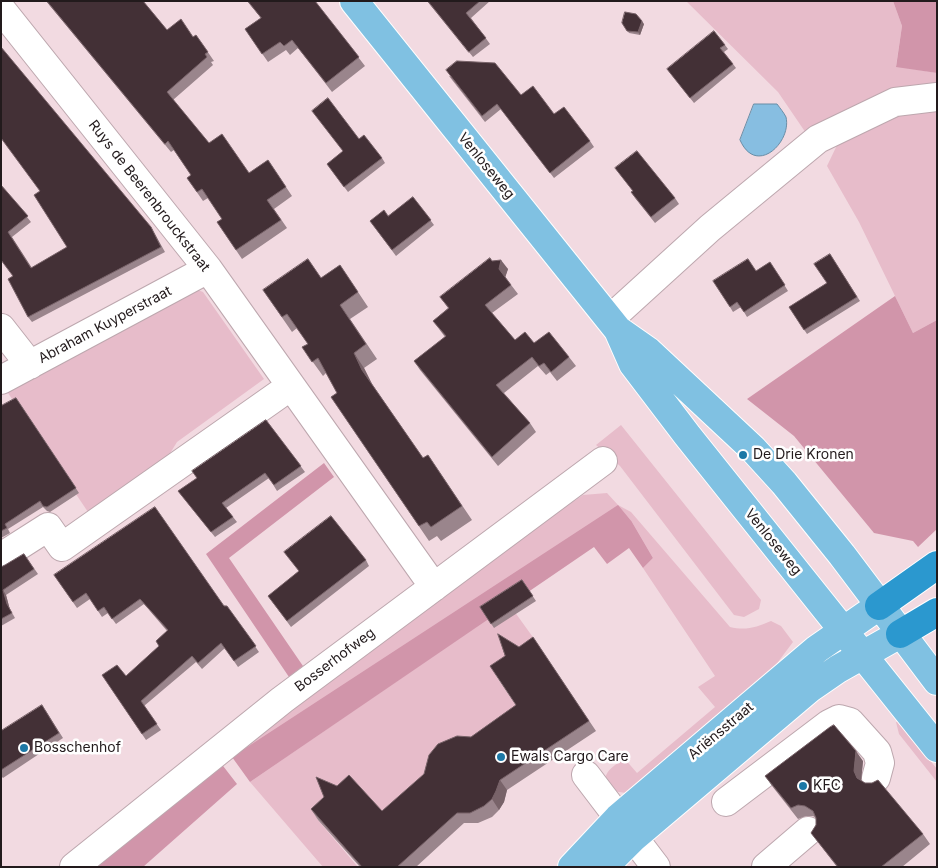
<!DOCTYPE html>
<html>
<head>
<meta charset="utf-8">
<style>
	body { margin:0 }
	#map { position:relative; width:938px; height:868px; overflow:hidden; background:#f2dae1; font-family:Inter,sans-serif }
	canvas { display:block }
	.frame { position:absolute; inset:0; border:2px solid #221a1c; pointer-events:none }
</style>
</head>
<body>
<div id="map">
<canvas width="938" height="868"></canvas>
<div class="frame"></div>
</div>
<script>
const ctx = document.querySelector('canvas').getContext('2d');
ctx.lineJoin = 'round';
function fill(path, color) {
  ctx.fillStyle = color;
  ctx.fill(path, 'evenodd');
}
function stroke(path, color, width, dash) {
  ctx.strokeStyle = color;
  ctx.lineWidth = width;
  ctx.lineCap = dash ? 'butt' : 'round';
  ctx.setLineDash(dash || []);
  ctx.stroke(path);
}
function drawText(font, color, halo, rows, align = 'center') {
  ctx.font = font + ' Inter,sans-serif';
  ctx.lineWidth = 5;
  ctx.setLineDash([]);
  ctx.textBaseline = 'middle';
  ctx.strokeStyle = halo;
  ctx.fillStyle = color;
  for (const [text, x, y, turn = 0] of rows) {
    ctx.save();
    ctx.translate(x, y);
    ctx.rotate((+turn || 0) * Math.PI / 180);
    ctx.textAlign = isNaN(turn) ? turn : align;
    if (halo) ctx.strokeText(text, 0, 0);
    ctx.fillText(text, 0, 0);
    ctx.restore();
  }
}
fill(new Path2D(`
	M686 1H893L902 26 896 66 937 73V85L810 139 778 92Z
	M937 108V320L913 333 859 222 827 166 839 141 882 121 906 114Z
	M195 289 203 292 264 379 177 442 166 460 90 515 4 387Z
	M621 425 761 600 759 609 744 617 734 615 620 466 596 445Z
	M607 493 618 505 631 512 730 627C746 631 757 627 771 621L781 626 793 642 775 666 626 793 606 790C602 771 611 769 624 758L637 773 715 707 698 687 715 676 643 568 653 558 632 522 232 757 307 694 526 533 583 495Z
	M509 604 540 647 496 676 523 716 389 821 356 785 317 819 358 867H323L250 782Z
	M896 722H899L937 769V782L899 734Z`), '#e7bcca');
fill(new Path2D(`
	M893 1H936L937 73 896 67 902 26Z
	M895 296 913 333 937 320V529L918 547 913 541 874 533 794 436 747 399Z
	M324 463 334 477 229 558 303 666 289 677 206 554Z
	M618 505 632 522 653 558 643 568 629 548 607 564 594 547 250 782 232 757Z
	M220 762 237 784 143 867H89Z`), '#d195aa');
const water = new Path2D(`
	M754 104H777C780 108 784 113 786 117 792 142 756 177 740 140Z`);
fill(water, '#87bee1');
stroke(water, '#698da6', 1);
const minor = new Path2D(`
	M1 9 208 269 434 587
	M610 319 710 228 818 139 895 102 937 97
	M1 328 30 365
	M1 380 208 269
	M1 557 48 527 62 547 291 386
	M586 775 656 867
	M726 802 829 724 839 719 850 722 877 752 880 763 876 778
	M74 867 282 700 603 461
	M766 867 808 831`);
const major = new Path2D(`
	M354 1 618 330 633 364 687 435 937 748
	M618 330 648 351 753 449 784 483 842 555 937 681
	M572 867 618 818 817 649 879 606
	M604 867 633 838 809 689 838 669 900 634`);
const highway = new Path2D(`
	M879 606 937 565
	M900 634 937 612`);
stroke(minor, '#bda7ae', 30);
stroke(major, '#fff', 30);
stroke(highway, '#fff', 30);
stroke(minor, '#fff', 28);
stroke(major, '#80c1e2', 28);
stroke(highway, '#2b98cf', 28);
fill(new Path2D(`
	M46 1H143L167 30 193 37 196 35 214 61 211 62 213 65 173 100 209 143 249 173 268 160 292 196 274 209 287 228 242 259 217 222 222 219 208 198 203 201 187 178 191 175 174 150 171 152Z
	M247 1H315L365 66 332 92 298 48 290 55 286 50 268 62 245 29 261 18Z
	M427 1H490L471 18 490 44 473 57Z
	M622 23 644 24 640 35 629 33Z
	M725 45 728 49 724 52 736 68 694 103 667 69Z
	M449 76 521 95 590 141 594 147 554 178 501 109 485 122Z
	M359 139 382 158 385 163 348 192 327 164Z
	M615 168 675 198 679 204 655 223 635 198 631 192 633 191Z
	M1 185 31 222 12 237 32 268 67 247 40 191 151 227 165 252 32 322 28 317 13 276Z
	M413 197 434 225 396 256 370 221 388 216Z
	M830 254 860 301 807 334 789 307 827 283Z
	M492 261 508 269 505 277 518 294 492 313 515 340 534 343 569 357 576 366 557 381 550 372 546 375 538 366 504 393 530 423 536 432 498 466 420 370 414 361 445 337 433 321 448 308 440 297Z
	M770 262 788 291 747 317 741 307 733 312 730 307 756 271Z
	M340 265 368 307 350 319 377 359 364 368 372 384 423 458 428 455 472 520 441 541 437 536 429 541 331 397 337 393 326 373 323 376 302 347 308 344 297 328 292 332 263 290 321 278Z
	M16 398 79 493 50 512 47 511 43 507 8 529 10 533 1 538V406Z
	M266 420 305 472 277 491 269 478 226 508 237 522 215 537 178 491 197 478Z
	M24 554 38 574 6 595 10 610 15 618 1 626V567L5 565Z
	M366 560 369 566 291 627 268 596 299 571Z
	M54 575 227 606 259 652 238 667 225 648 202 669 196 662 144 706 161 730 146 740 102 675 126 676 159 646 156 641 167 631 144 604 116 624 108 613 102 617 90 599 77 608Z
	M522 580 536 601 494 628 480 607Z
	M533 637 596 731 507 790 504 802 499 810 492 817 478 823H464L416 867H360L318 820 311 809 382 811 471 737 516 705 519 647Z
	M46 711 63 738 3 778 1 776V731Z
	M863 761 861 780 923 834 930 844 902 867H837L811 833 816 825V818L813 816H806L798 819 772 786 765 776Z`), '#9a858c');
fill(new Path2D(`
	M642 21 644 24 640 35 638 32Z
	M501 260 508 269 505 278 499 269Z
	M354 353 364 368 372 384 362 370Z
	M3 590 6 595 10 610 15 618 7 604Z
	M856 751 863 761 861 782 857 778 854 771Z
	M500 780 507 790 504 802 499 810 492 799Z`), '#786369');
const building = new Path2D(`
	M47 1H143L167 30 181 19 193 37 196 35 208 52 205 54 207 57 167 92 209 143 222 134 249 173 268 160 286 187 267 200 281 220 236 250 217 222 222 219 202 189 197 192 187 178 191 175 168 141 165 144Z
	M248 1H315L359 57 326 83 292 40 284 46 280 42 262 54 245 29 261 18Z
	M428 1H480L466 13 486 38 469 52Z
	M625 12 636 14 642 21 638 32 627 31 622 23Z
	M714 31 725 45 720 48 733 64 690 98 667 69Z
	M1 47 151 227 161 247 28 317 8 279 13 276 1 260V185L28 216 8 232 31 268 67 247 34 195 40 191 1 138Z
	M457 61 495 63 521 95 533 86 554 114 564 107 590 141 550 173 497 104 482 116 446 70Z
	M328 98 359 139 364 135 382 158 344 187 327 164 343 151 312 111Z
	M637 151 675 198 651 217 631 192 633 191 615 168Z
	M413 197 431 220 392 250 370 221 384 210 388 216Z
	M830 254 857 297 804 330 789 307 827 283 814 264Z
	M490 258 492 261 501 260 499 269 511 285 485 305 515 340 525 332 534 343 549 332 569 357 551 372 544 363 539 366 532 357 496 385 530 423 492 457 414 361 446 336 433 321 449 308 440 297Z
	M308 259 321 278 340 265 358 292 340 305 366 344 354 353 362 370 423 458 428 455 462 506 431 527 427 522 419 526 331 397 337 393 318 358 312 362 302 347 308 344 287 314 282 317 263 290Z
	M748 259 756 271 770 262 785 285 744 312 737 302 730 307 713 281Z
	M16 398 76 488 47 507 43 506 40 501 5 524 7 528 1 531V406Z
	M266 420 301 466 274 485 265 473 222 503 233 517 211 532 178 491 197 478 192 471Z
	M155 507 224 606H227L256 646 234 661 221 643 198 663 192 656 141 701 157 724 142 734 102 675 117 665 126 676 159 646 156 641 168 630 140 599 112 619 104 607 98 611 86 593 73 602 54 575Z
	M331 516 366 560 287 621 268 596 299 571 284 552Z
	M24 554 34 569 3 590 7 604 12 613 1 619V567L5 565Z
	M522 580 533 596 491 624 480 607Z
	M498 634 519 647 533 637 589 721 500 780 496 791 492 799 484 806 470 813H457L397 867H362L311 809 324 797 316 777 337 786 349 775 382 811 424 774 429 755 438 744 457 736 471 737 516 705 490 666 505 656Z
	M42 705 59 733 1 770V731Z
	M834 725 856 751 854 771 857 778 865 783H872L878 780 923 834 881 867H838L811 833 816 825V818L813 811 805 806 798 805 791 808 765 776 830 727Z`);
fill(building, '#433036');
stroke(building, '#786369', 1);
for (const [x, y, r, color] of [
	[743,455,5,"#1c78a6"],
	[24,748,5,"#1c78a6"],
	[501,757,5,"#1c78a6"],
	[803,786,5,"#1c78a6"]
]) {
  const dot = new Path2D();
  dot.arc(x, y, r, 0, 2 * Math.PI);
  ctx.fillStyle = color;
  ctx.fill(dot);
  stroke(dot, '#fff', 2);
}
drawText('14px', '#221a1c', '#fff', [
	["Venloseweg",486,166,51],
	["Ruys de Beerenbrouckstraat",149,196,52],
	["Abraham Kuyperstraat",105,325,-28],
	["Venloseweg",773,542,51],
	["Bosserhofweg",335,660,-37],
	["Ariënsstraat",721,731,-40]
]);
drawText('14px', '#221a1c', '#fff', [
	["De Drie Kronen",753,455],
	["Bosschenhof",34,748],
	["Ewals Cargo Care",511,757],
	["KFC",813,786]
], 'left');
</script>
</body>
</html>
